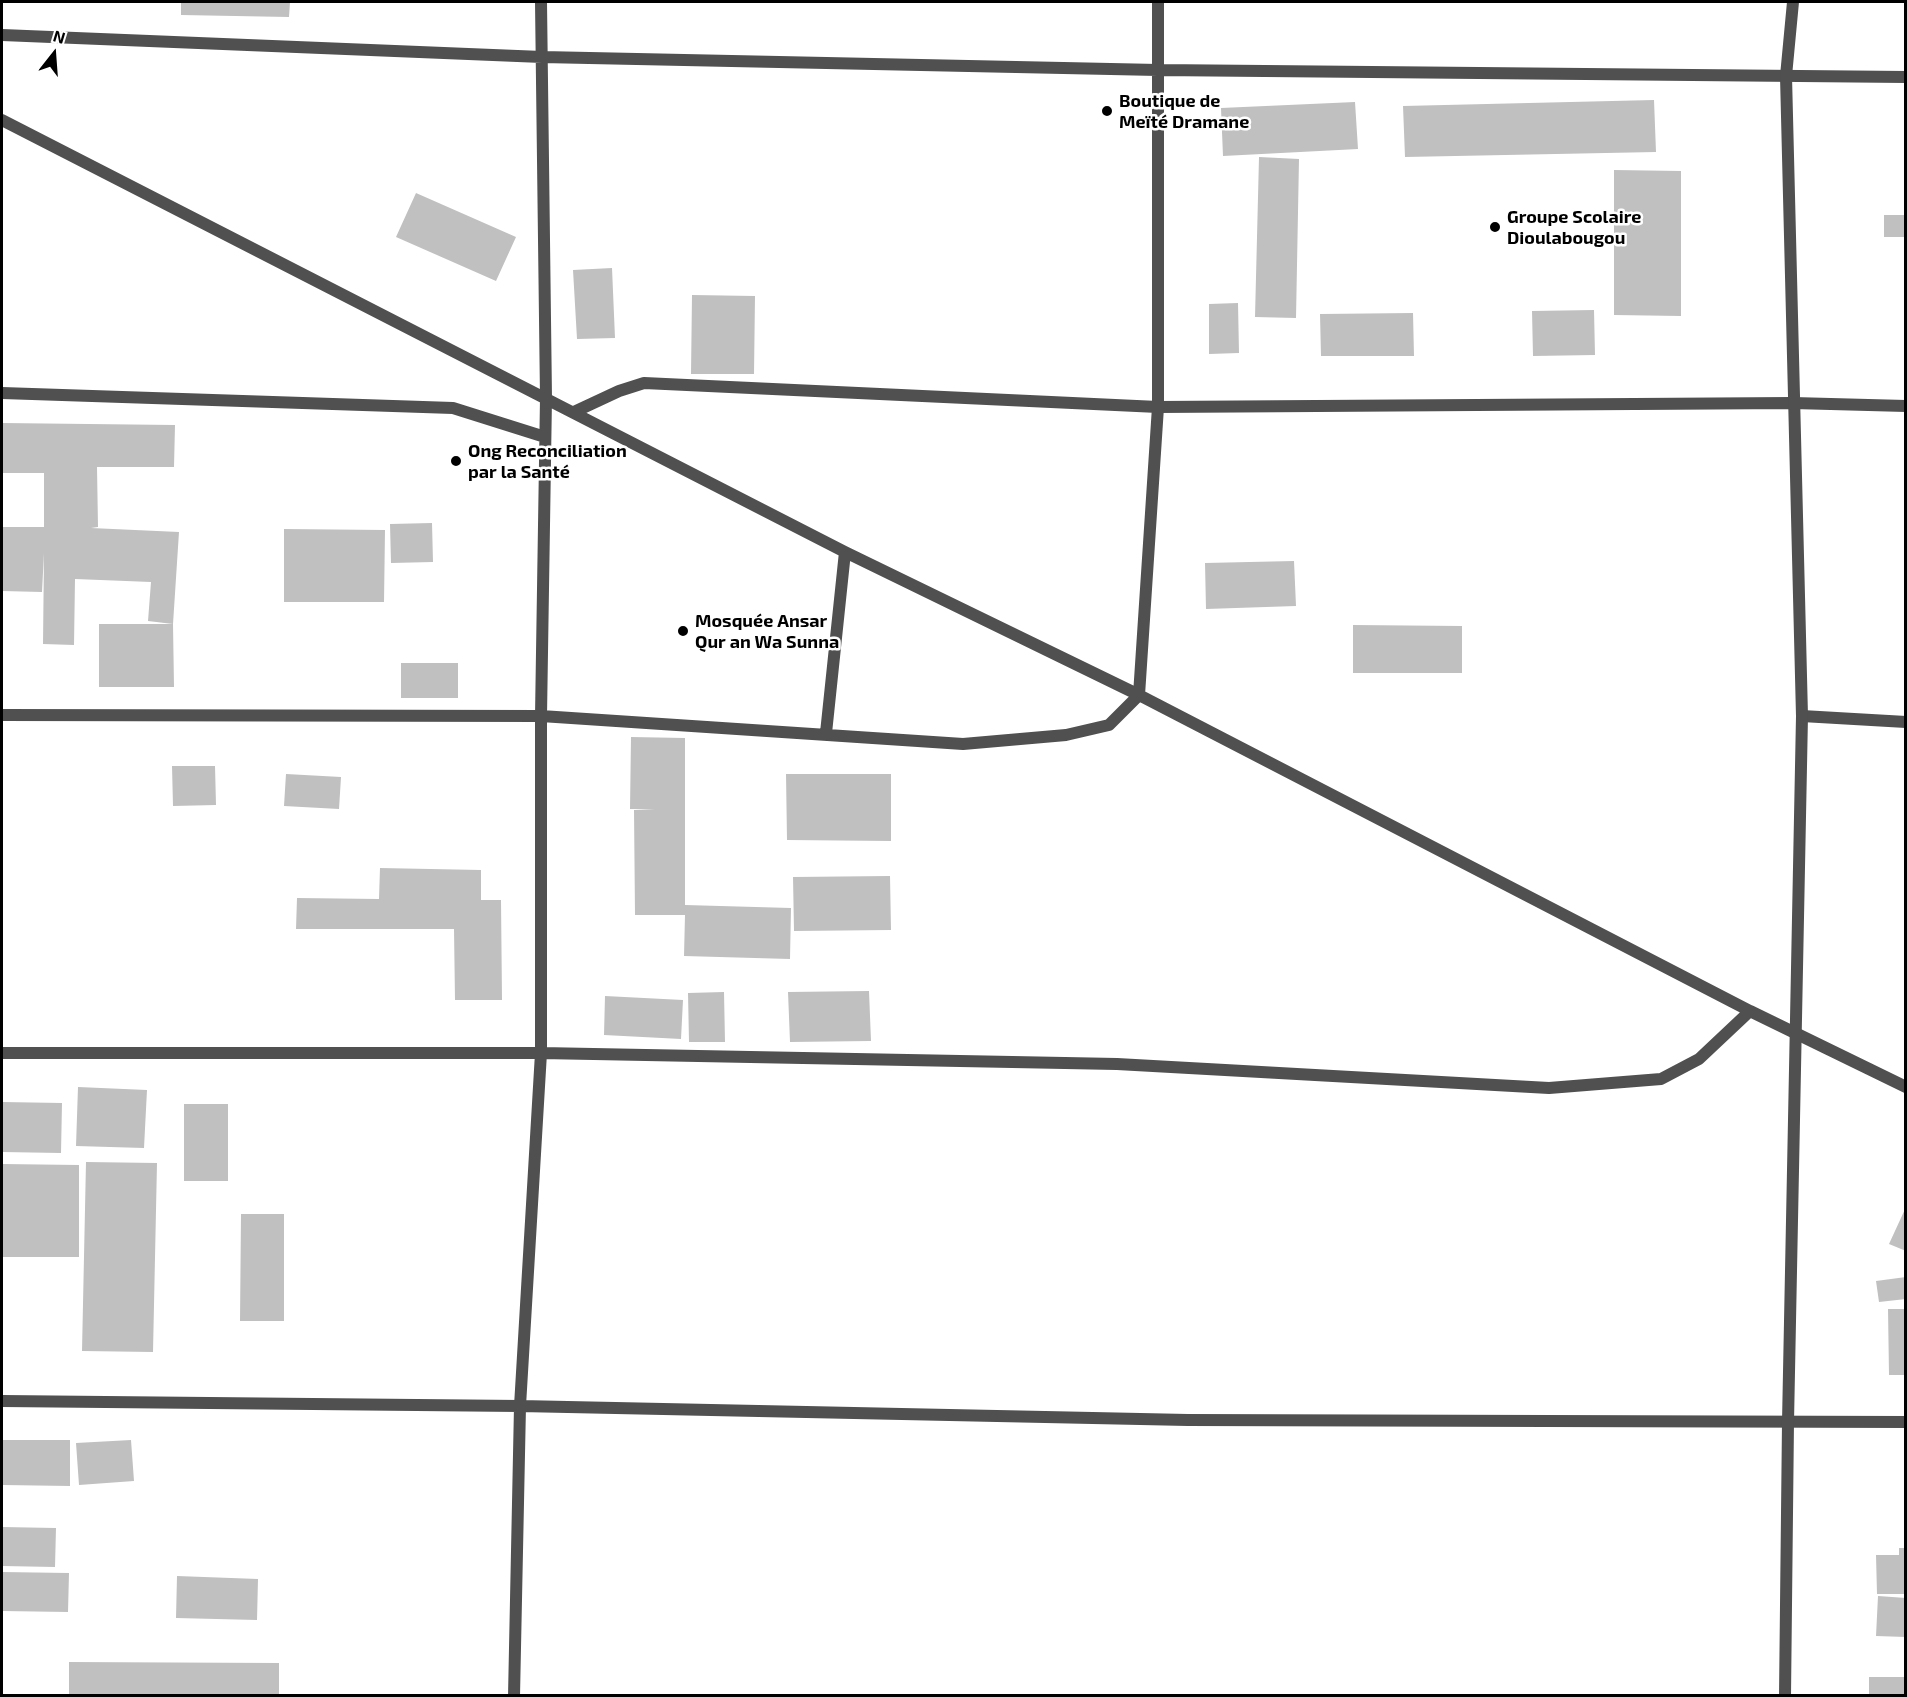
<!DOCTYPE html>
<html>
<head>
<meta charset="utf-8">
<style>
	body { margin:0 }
	#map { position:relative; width:1907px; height:1697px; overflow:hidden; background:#fff; font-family:"Exo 2",sans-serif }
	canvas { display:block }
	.frame { position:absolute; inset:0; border:3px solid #000; pointer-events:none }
	.north { position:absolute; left:24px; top:24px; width:60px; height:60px; -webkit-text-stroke:4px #fff; paint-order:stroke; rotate:17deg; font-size:16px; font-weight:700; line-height:24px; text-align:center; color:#000 }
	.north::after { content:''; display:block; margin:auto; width:21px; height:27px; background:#000; clip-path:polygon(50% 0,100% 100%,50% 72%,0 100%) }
</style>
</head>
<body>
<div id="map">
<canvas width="1907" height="1697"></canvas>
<div class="frame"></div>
<div class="north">N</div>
</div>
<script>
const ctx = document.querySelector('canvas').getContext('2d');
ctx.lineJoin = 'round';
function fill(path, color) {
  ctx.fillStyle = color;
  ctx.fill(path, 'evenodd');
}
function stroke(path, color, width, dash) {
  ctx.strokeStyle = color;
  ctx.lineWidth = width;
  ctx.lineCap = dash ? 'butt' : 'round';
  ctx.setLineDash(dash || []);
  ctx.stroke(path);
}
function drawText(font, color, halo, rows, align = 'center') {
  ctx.font = font + ' "Exo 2",sans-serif';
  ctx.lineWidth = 5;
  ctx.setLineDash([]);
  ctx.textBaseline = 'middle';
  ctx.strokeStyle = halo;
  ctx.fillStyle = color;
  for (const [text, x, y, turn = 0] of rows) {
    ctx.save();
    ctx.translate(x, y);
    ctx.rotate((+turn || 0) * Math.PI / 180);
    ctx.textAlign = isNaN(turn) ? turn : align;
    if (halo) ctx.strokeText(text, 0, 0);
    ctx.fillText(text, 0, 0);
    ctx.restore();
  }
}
fill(new Path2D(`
	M181 2H290L289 17 181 15Z
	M1654 100 1656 152 1405 157 1403 106Z
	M1355 102 1358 149 1223 156 1221 108Z
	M1259 157 1299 159 1296 318 1255 317Z
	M1614 170 1681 171V316L1614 315Z
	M416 193 516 237 496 281 396 237Z
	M1884 215H1906V237H1884Z
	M612 268 615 338 577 339 573 270Z
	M692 295 755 296 754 374H691Z
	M1238 303 1239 353 1209 354V304Z
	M1594 310 1595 355 1533 356 1532 311Z
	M1413 313 1414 356H1321L1320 314Z
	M2 423 175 425 174 467H97L98 527 91 528 179 532 173 624 148 621 151 582 75 579 74 645 43 644 44 553 42 592 2 591V527H44V473H2Z
	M432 523 433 562 391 563 390 524Z
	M284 529 385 530 384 602H284Z
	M1294 561 1296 606 1206 609 1205 563Z
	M99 624H173L174 687H99Z
	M1353 625 1462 626V673H1353Z
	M401 663H458V698H401Z
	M631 737 685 738V905L791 908 790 959 684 956 685 915H635L634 810 655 809H630Z
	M172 766H215L216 805 173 806Z
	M286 774 341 777 339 809 284 806Z
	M786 774H891V841L787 840Z
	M380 868 481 870V900H501L502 1000H455L454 929H296L297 898 379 899Z
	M890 876 891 930 794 931 793 877Z
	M869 991 871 1041 790 1042 788 992Z
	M724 992 725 1042H689L688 993Z
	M605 996 683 1000 681 1039 604 1035Z
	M78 1087 147 1090 144 1148 76 1146Z
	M2 1102 62 1103 61 1153 2 1152Z
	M184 1104H228V1181H184Z
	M86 1162 157 1163 153 1352 82 1351Z
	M2 1164 79 1165V1257H2Z
	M1906 1207V1251L1889 1244Z
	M241 1214H284V1321H240Z
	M1906 1277V1299L1879 1302 1876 1281Z
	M1888 1309H1906V1375H1889Z
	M3 1440H70V1486L3 1485Z
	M131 1440 134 1481 79 1485 76 1443Z
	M2 1527 56 1528 55 1567 2 1566Z
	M1899 1548H1906V1594H1877L1876 1555H1899Z
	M2 1572 69 1573 68 1612 2 1611Z
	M177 1576 258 1579 257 1620 176 1618Z
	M1878 1596 1906 1598V1637L1876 1636Z
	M69 1662 279 1663V1696H69Z
	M1869 1677H1906V1696H1869Z`), '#c0c0c0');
stroke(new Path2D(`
	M2 35 542 57 1158 70 1906 77
	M2 120 845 552 1139 695 1750 1011 1906 1087
	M2 393 453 408 545 437
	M574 412 619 391 644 383 1158 407 1793 403 1906 406
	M2 715 541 716 963 744 1066 735 1109 725 1139 695 1158 407V2
	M1802 716 1906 722
	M826 733 845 552
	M2 1053H541L1117 1064 1549 1088 1661 1079 1699 1059 1750 1011
	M2 1401 520 1406 1188 1420 1906 1422
	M514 1696 520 1406 541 1053V716L546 398 541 2`), '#505050', 12);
stroke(new Path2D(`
	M1785 1696 1788 1422 1802 716 1786 76 1793 2`), '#505050', 12);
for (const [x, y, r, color] of [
	[1107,111,6,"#000"],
	[1495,227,6,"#000"],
	[456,461,6,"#000"],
	[683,631,6,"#000"]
]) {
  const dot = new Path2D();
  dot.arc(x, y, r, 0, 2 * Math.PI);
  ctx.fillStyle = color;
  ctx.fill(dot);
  stroke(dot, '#fff', 2);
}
drawText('bold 18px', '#000', '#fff', [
	["Boutique de",1119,101],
	["Meïté Dramane",1119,122],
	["Groupe Scolaire",1507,217],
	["Dioulabougou",1507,238],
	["Ong Reconciliation",468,451],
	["par la Santé",468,472],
	["Mosquée Ansar",695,621],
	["Qur an Wa Sunna",695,642]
], 'left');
</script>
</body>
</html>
